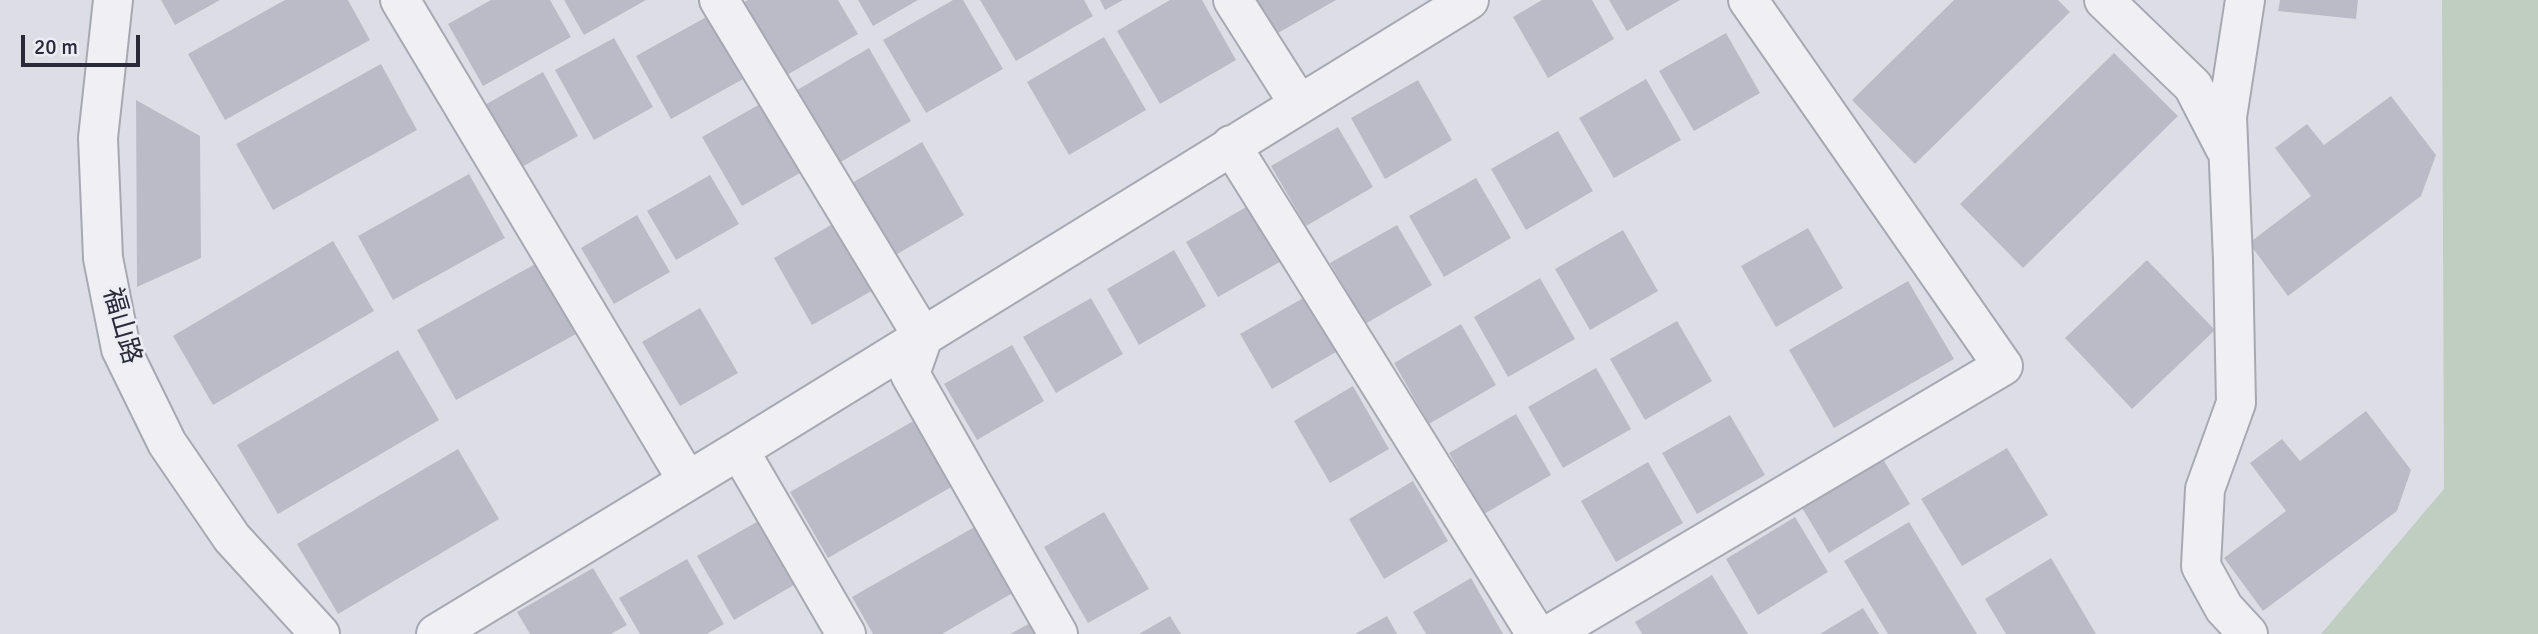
<!DOCTYPE html>
<html>
<head>
<meta charset="utf-8">
<style>
	body { margin:0 }
	#map { position:relative; width:2538px; height:634px; overflow:hidden; background:#dddee5; font-family:Signika,sans-serif }
	canvas { display:block }
	.scale { position:absolute; left:21px; top:35px; width:119px; height:32px; box-sizing:border-box; border:4px solid #29293a; border-top:0; padding-left:9px; font-size:21px; line-height:24px; white-space:nowrap; color:#29293a; -webkit-text-stroke:5px #ecedf3; paint-order:stroke }
</style>
</head>
<body>
<div id="map">
<canvas width="2538" height="634"></canvas>
<div class="scale">20 m</div>
</div>
<script>
const ctx = document.querySelector('canvas').getContext('2d');
ctx.lineJoin = 'round';
function fill(path, color) {
  ctx.fillStyle = color;
  ctx.fill(path, 'evenodd');
}
function stroke(path, color, width, dash) {
  ctx.strokeStyle = color;
  ctx.lineWidth = width;
  ctx.lineCap = dash ? 'butt' : 'round';
  ctx.setLineDash(dash || []);
  ctx.stroke(path);
}
function drawText(font, color, halo, rows, align = 'center') {
  ctx.font = font + ' Signika,"Noto Sans SC",sans-serif';
  ctx.lineWidth = 5;
  ctx.setLineDash([]);
  ctx.textBaseline = 'middle';
  ctx.strokeStyle = halo;
  ctx.fillStyle = color;
  for (const [text, x, y, turn = 0] of rows) {
    ctx.save();
    ctx.translate(x, y);
    ctx.rotate((+turn || 0) * Math.PI / 180);
    ctx.textAlign = isNaN(turn) ? turn : align;
    if (halo) ctx.strokeText(text, 0, 0);
    ctx.fillText(text, 0, 0);
    ctx.restore();
  }
}
fill(new Path2D(`
	M2442 0H2538V634H2321L2444 489Z`), '#bfcec1');
fill(new Path2D(`
	M161 0H220L175 25Z
	M285 0H348L370 40 225 120 188 54Z
	M491 0H550L571 37 483 86 448 24Z
	M564 0H646L584 35Z
	M748 0H838L858 34 780 79 738 6Z
	M858 0H918L873 26Z
	M953 0H963L1003 69 926 113 883 40Z
	M980 0H1084L1093 16 1016 61Z
	M1100 0H1123L1105 10Z
	M1170 0H1202L1236 60 1160 104 1117 31Z
	M1249 0H1336L1271 37Z
	M1542 0H1592L1614 39 1548 78 1513 17Z
	M1609 0H1680L1627 31Z
	M1954 0H2058L2070 12 1915 164 1852 100Z
	M2280 0H2358L2356 19 2278 11Z
	M710 15 745 78 671 119 636 56Z
	M1726 33 1760 93 1694 131 1659 71Z
	M1104 37 1146 110 1069 155 1027 82Z
	M614 38 653 107 594 140 555 70Z
	M869 48 911 121 834 166 792 93Z
	M2114 53 2178 116 2023 268 1960 204Z
	M381 64 417 130 273 210 236 144Z
	M543 72 578 136 518 169 483 106Z
	M1646 79 1681 140 1614 178 1579 118Z
	M1418 80 1452 140 1385 179 1351 118Z
	M2391 96 2436 155 2421 196 2288 296 2249 243 2311 196 2275 148 2307 124 2324 145Z
	M136 100 200 136 201 258 137 287Z
	M760 104 800 173 742 206 702 137Z
	M1338 127 1373 187 1306 226 1271 166Z
	M1558 131 1593 191 1526 230 1491 169Z
	M922 142 964 215 887 260 845 187Z
	M469 174 505 238 393 300 358 236Z
	M710 175 739 224 676 260 647 211Z
	M1476 178 1511 238 1444 277 1409 216Z
	M1253 203 1285 259 1218 297 1186 242Z
	M637 215 670 272 614 304 581 248Z
	M836 222 875 289 812 325 774 258Z
	M1397 225 1432 285 1365 324 1330 263Z
	M1808 228 1843 288 1776 327 1741 266Z
	M1623 230 1658 291 1590 330 1555 269Z
	M333 241 374 311 213 405 173 336Z
	M1174 250 1206 306 1139 345 1107 289Z
	M2147 260 2215 330 2132 409 2065 338Z
	M537 263 576 334 456 400 417 330Z
	M1540 278 1575 339 1508 377 1474 317Z
	M1908 281 1954 359 1834 428 1789 350Z
	M1305 297 1336 352 1272 389 1240 334Z
	M1091 298 1123 354 1056 393 1023 337Z
	M700 308 738 373 680 406 642 342Z
	M1677 321 1712 381 1645 420 1610 359Z
	M1461 324 1496 385 1429 424 1394 363Z
	M1012 345 1044 401 977 440 944 384Z
	M398 350 439 420 278 514 237 445Z
	M1596 368 1631 429 1563 468 1528 407Z
	M1353 386 1389 449 1330 483 1294 421Z
	M2366 411 2411 470 2397 511 2263 611 2224 558 2286 511 2250 463 2282 439 2300 461Z
	M1516 414 1551 475 1484 514 1449 453Z
	M1730 415 1765 475 1697 514 1662 453Z
	M915 420 953 486 828 558 790 492Z
	M2007 448 2048 515 1962 566 1921 499Z
	M458 449 499 519 338 614 297 544Z
	M1878 451 1910 504 1829 553 1798 501Z
	M1648 462 1683 523 1616 562 1581 501Z
	M1413 481 1448 541 1384 579 1349 519Z
	M1104 512 1149 589 1088 623 1044 547Z
	M1795 517 1828 572 1758 615 1726 559Z
	M762 519 799 582 734 620 697 556Z
	M1909 522 1977 634H1888L1844 561Z
	M978 525 1016 591 942 634H873L852 597Z
	M2051 558 2096 634H2006L1985 599Z
	M687 559 724 624 707 634H640L619 598Z
	M593 568 627 625 611 634H530L517 612Z
	M1712 575 1748 634H1642L1635 622Z
	M1471 578 1503 634H1426L1413 612Z
	M1863 608 1879 634H1820Z
	M1170 616 1181 634H1139Z
	M1387 616 1397 634H1355Z
	M1034 621 1041 634H1010Z`), '#bbbbc7');
const minor = new Path2D(`
	M113 0 98 138 103 258 121 349 167 443 232 538 320 634
	M400 0 687 480
	M719 0 923 337
	M1233 0 1299 104
	M2104 0 2193 86 2225 148
	M2245 0 2227 117 2233 260 2236 403 2205 489 2201 566 2224 608 2248 634
	M1231 145 1536 634
	M923 337 910 374 1058 634
	M739 450 846 634
	M436 634 739 450 1469 0
	M1550 634 2003 366 1748 0`);
stroke(minor, '#a7a8b2', 42);
stroke(minor, '#efeff4', 38);
drawText('26px', '#29293a', '#ecedf3', [
	["福山路",121,326,74]
]);
</script>
</body>
</html>
